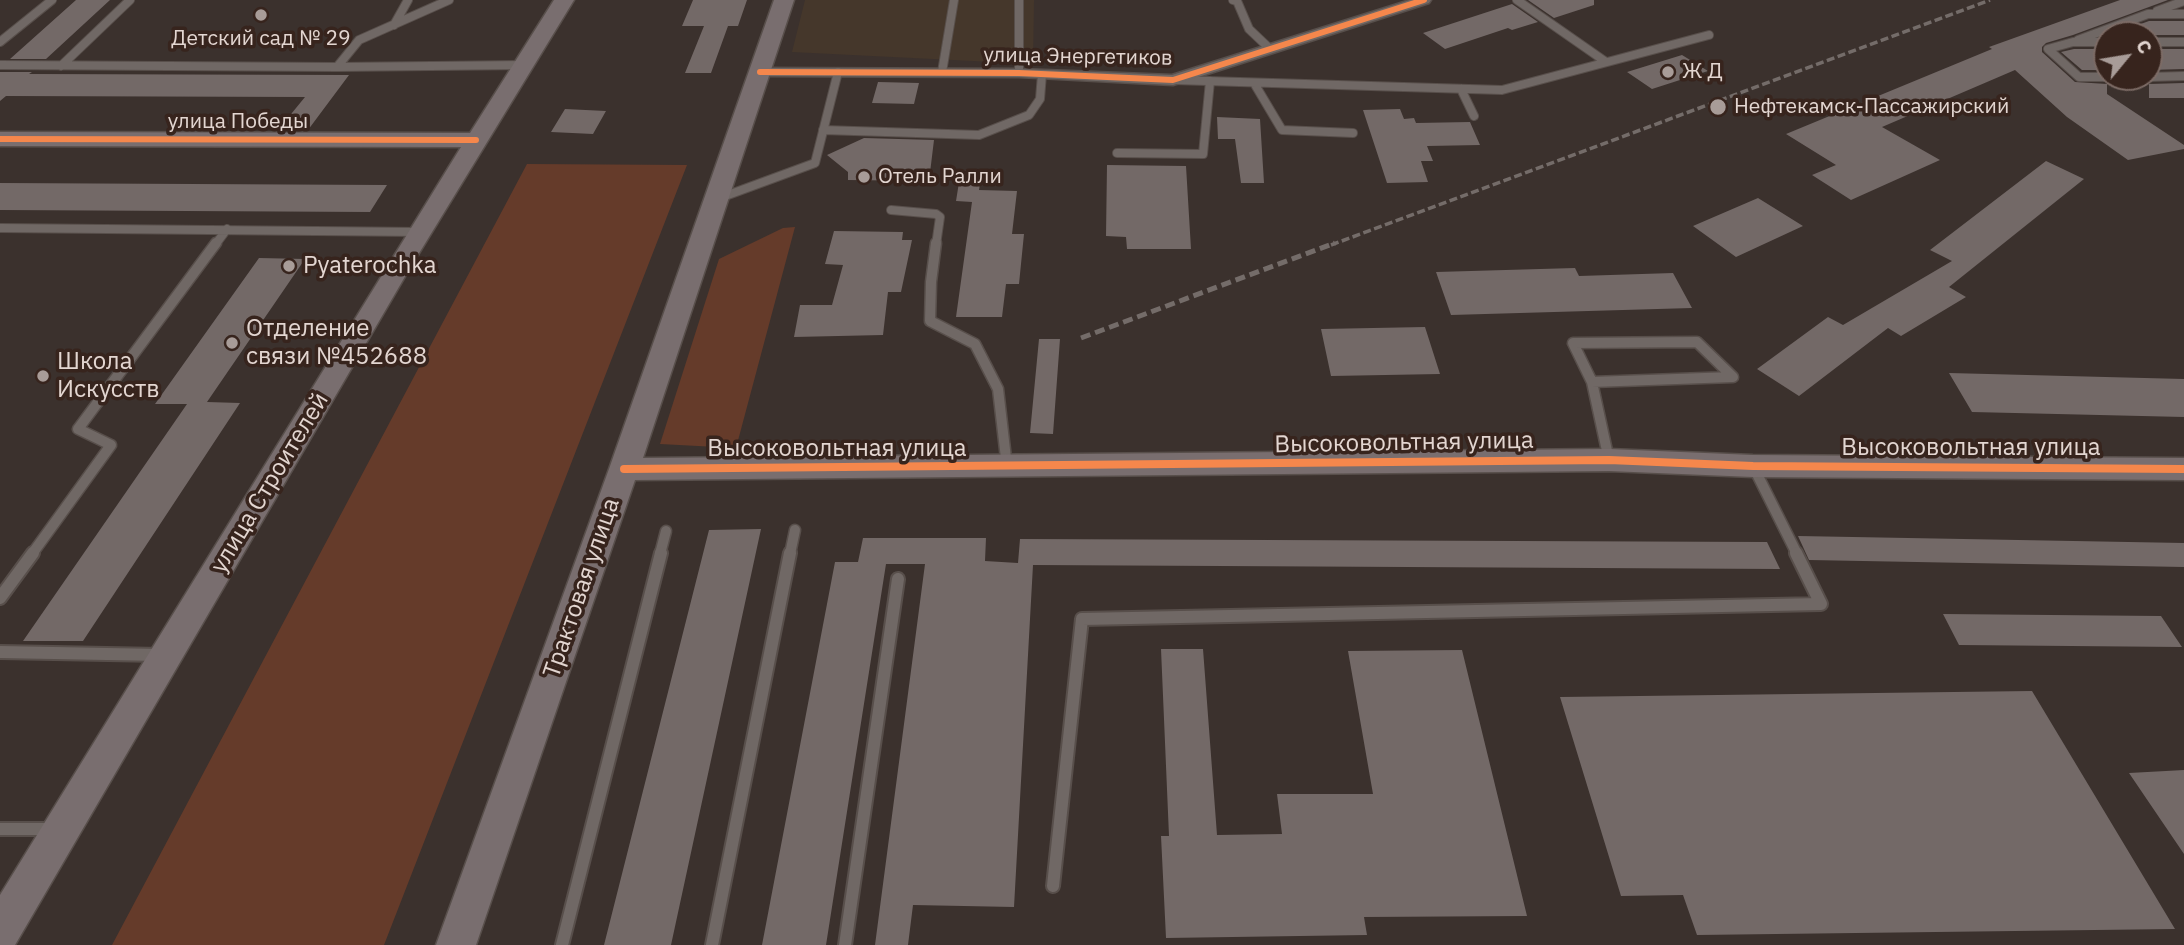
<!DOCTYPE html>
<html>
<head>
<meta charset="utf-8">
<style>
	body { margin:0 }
	#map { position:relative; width:2184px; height:945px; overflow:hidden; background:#3b312d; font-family:"IBM Plex Sans",sans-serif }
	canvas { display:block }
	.north { position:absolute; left:2093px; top:21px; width:70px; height:70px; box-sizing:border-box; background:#37241d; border:2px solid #7c6b65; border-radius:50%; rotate:60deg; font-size:19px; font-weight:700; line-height:28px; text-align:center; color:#e3d6d1 }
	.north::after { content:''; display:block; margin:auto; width:24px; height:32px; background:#a89c98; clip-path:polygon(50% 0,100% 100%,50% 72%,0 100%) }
</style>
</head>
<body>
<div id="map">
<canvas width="2184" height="945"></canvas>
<div class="north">С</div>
</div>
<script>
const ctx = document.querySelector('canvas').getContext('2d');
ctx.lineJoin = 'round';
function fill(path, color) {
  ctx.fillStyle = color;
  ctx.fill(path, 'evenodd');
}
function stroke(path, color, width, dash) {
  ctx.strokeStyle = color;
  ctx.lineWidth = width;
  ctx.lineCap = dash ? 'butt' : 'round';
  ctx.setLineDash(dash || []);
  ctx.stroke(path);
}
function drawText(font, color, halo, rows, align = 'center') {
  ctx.font = font + ' "IBM Plex Sans",sans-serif';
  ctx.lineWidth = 7;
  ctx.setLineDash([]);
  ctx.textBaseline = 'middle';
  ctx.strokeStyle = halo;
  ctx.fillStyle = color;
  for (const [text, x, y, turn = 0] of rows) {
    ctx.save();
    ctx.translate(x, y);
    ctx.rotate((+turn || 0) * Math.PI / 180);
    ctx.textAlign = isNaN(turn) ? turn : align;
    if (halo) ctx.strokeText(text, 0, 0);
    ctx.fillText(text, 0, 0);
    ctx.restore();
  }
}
fill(new Path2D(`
	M805 0H1034L1033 64 792 52Z`), '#45372b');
fill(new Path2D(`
	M527 164 687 165 384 945H112Z
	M795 227 736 448 660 444 719 259 783 228Z`), '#653b2a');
fill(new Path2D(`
	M76 0H110L46 59H10Z
	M693 0H747L738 26H728L711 73H685L704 26H682Z
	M1528 0H1594V5L1554 18Z
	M2120 0H2168L2073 35 2046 43 2042 47V52L2075 82 2107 84V94L2184 145V149L2128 160 2067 117 2015 70 1882 127 1940 160 1851 200 1812 175 1836 165 1786 134 1992 49 1989 47Z
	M1512 4 1538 22 1512 30 1508 28 1445 49 1423 33Z
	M2149 21H2184V35H2110Z
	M2074 49H2107V70H2082L2061 52Z
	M2149 49H2184V69L2149 70Z
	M1682 55 1708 71 1652 89 1627 72Z
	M0 72H32L29 74 349 75 308 130H278L305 97 6 96 0 101Z
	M878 82 919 83 914 104 872 103Z
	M2184 83V98H2149V84Z
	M565 109 606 111 593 134 551 132Z
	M1400 109 1404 119 1414 118 1416 123 1470 122 1480 145 1427 146 1433 161H1421L1428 182 1387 183 1363 110Z
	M1217 117 1260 119 1264 183H1241L1235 139H1218Z
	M864 138 934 140 929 181 848 180V172L827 155Z
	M2046 161 2084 179 1949 287 1966 297 1901 336 1888 328 1799 396 1757 369 1828 317 1843 325 1952 261 1930 250Z
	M1107 165 1186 166 1191 249H1127L1126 237 1106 236Z
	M961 170 982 171 979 190 1017 191 1012 234H1024L1019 284H1006L1002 317H956L972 202 956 201Z
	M0 183 387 185 370 212 0 210Z
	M1758 198 1803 226 1736 257 1693 226Z
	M834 231 903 232 902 240H912L901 292H888L883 335 794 337 800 305H832L843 265 825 264Z
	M259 258 305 259 207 402 240 403 83 641H23L187 404H155Z
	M1575 268 1579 276 1673 273 1692 308 1451 315 1436 272Z
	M1425 327 1440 374 1331 376 1321 329Z
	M1039 339H1060L1053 434 1030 433Z
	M1949 373 2184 379V417L1972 412Z
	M761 529 671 945H604L709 530Z
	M1798 536 2184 543V567L1809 560Z
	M863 538H986L985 561 1018 563 1020 539 1767 542 1780 569 1033 565 1014 907 913 905 908 945H875L925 564H886L826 945H762L835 562H858Z
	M1943 614 2161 616 2182 647 1959 645Z
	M1161 649H1203L1217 835 1282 834 1277 794H1373L1348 651 1462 650 1527 916 1364 917 1367 935 1166 938 1161 836H1169Z
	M2032 691 2175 929 1697 935 1683 895 1621 896 1560 697Z
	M2184 770V854L2129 773Z`), '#736967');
const laneFar2 = new Path2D(`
	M1019 0V73
	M1233 0 1237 1 1249 29 1269 48
	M1517 0 1606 62
	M2157 11 2184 1
	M394 25 408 0
	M2078 40 2148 14H2184
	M0 42 52 0
	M2107 42H2073L2048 49 2079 77H2107
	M2149 42H2184
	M0 65 337 67 359 40 449 0
	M61 66 130 0
	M337 67 525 65
	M942 72 954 0
	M2149 77 2184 76
	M1174 80 1502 90 1709 35
	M1254 83 1282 130 1353 133
	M1461 89 1474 116
	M823 130 979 135 1029 115 1040 99 1042 74
	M1117 153 1203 154 1210 81
	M717 199 815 163 838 72
	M891 210 936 214 940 217 936 245
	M0 228 420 232
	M215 245 227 229`);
const laneFar1 = new Path2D(`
	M936 243 931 282 930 321 975 344 998 389 1007 467
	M1697 342 1733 377 1592 382 1573 343Z
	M1592 382 1609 460
	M1753 466 1797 554
	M32 554 111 445 78 429 216 243
	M660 554 666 531
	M790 554 795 530`);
const lane = new Path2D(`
	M0 598 33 553
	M0 652 161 655
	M0 829H53
	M1053 886 1082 619 1821 604 1796 553
	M562 945 661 553
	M712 945 790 553
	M845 945 898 579`);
const street = new Path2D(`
	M1410 0H1431L1429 3 1173 85 1019 77 760 76 753 72 760 68 1019 69 1172 75Z`);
const secondary = new Path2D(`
	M554 0H574L410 268 15 945H0V895L461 147 0 146V132L470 133Z
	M774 0H794L643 458 1609 449 1753 455 2184 458V480L1753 477 1609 471 635 480 476 945H436L609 469Z`);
stroke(laneFar2, '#584f4b', 10);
stroke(laneFar1, '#584f4b', 13);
stroke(lane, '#584f4b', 16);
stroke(street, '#584f4b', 3);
stroke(secondary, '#584f4b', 3);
stroke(laneFar2, '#706865', 8);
stroke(laneFar1, '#706865', 10);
stroke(lane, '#706865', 12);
fill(street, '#706865');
fill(secondary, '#796e6f');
stroke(new Path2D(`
	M1331 245 1990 0`), '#746c69', 3.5, [8, 3.5]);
stroke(new Path2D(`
	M1081 338 1335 243`), '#746c69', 5, [10, 5]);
stroke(new Path2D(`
	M760 72 1019 73 1173 80 1424 0
	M0 139 476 140`), '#f5874c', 6);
stroke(new Path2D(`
	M624 469 1609 460 1753 466 2184 469`), '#f5874c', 8);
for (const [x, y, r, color] of [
	[261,15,7,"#a89c98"],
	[1668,72,7,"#a89c98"],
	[1718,107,9,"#a89c98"],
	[864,177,7,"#a89c98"],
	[289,266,7,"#a89c98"],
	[232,343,7,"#a89c98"],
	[43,376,7,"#a89c98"]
]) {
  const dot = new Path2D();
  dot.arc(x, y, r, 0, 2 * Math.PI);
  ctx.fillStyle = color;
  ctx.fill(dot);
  stroke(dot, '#37241d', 2.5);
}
drawText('21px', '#e3d6d1', '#37241d', [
	["Детский сад № 29",261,39,"center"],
	["Ж Д",1682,72],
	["Нефтекамск-Пассажирский",1734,107],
	["Отель Ралли",878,177]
], 'left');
drawText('21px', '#e3d6d1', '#37241d', [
	["улица Энергетиков",1078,57,1],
	["улица Победы",238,122]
]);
drawText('24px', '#e3d6d1', '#37241d', [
	["Pyaterochka",303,266],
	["Отделение",246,329],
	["связи №452688",246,357],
	["Школа",57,362],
	["Искусств",57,390]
], 'left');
drawText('24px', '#e3d6d1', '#37241d', [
	["Высоковольтная улица",1404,443,-1],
	["Высоковольтная улица",1971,448],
	["Высоковольтная улица",837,449],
	["улица Строителей",270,483,-59],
	["Трактовая улица",582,588,-71]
]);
</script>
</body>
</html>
